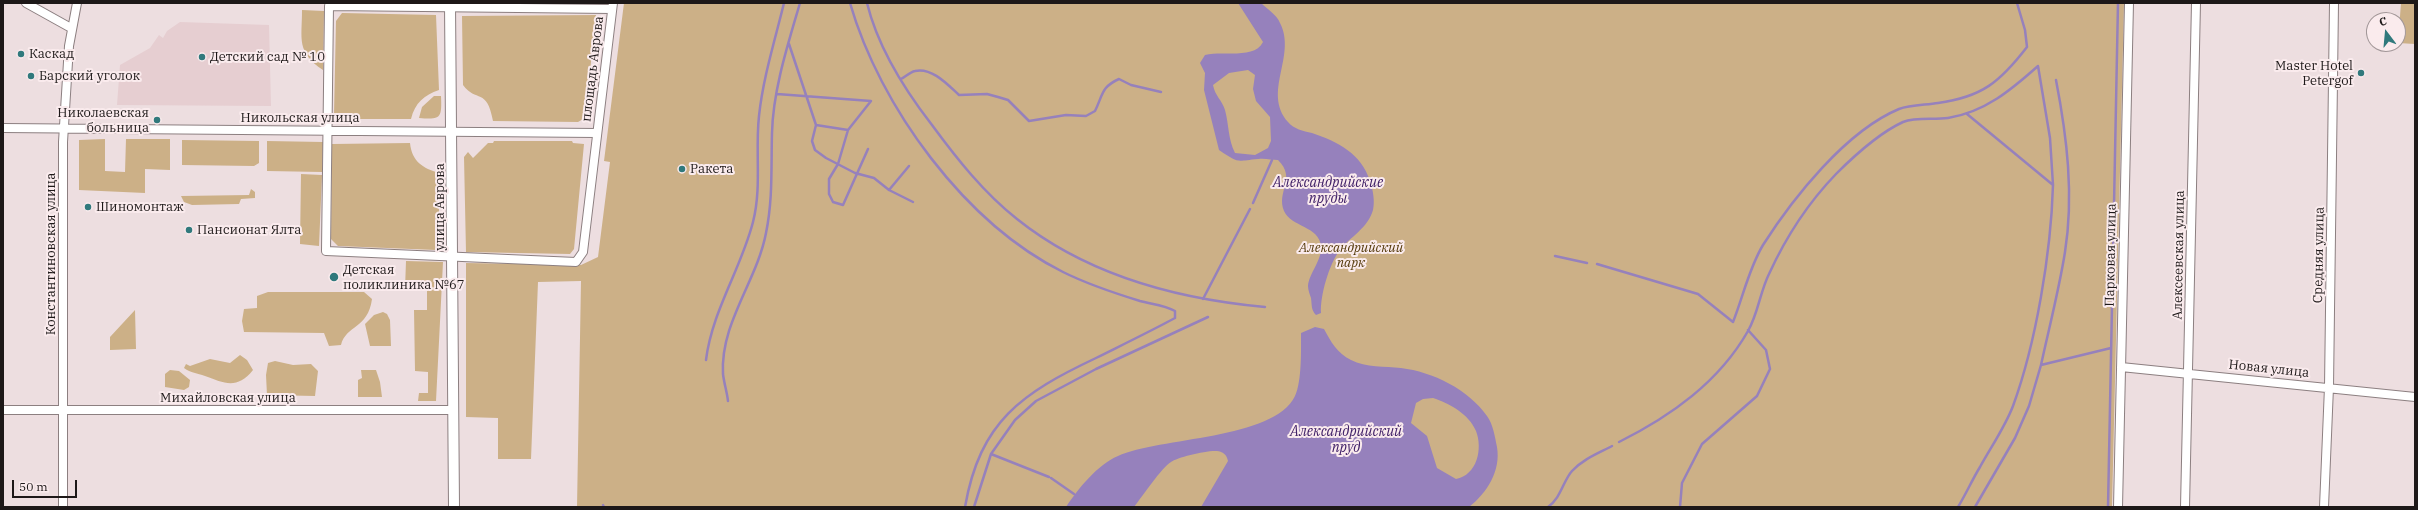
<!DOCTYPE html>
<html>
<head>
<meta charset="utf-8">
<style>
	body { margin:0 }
	#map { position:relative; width:2418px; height:510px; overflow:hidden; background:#eddee0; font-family:"IBM Plex Serif",serif }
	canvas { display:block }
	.frame { position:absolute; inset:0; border:4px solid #1d1818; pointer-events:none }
	.north { position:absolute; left:2366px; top:12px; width:40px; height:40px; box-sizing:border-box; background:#faebed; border:1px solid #a29798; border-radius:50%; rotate:344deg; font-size:11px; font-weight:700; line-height:16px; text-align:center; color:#1d1818 }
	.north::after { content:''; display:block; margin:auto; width:14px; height:18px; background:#30797c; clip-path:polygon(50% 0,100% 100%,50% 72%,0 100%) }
	.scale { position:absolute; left:12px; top:480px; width:65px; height:18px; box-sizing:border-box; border:2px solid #1d1818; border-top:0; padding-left:5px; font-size:12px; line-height:14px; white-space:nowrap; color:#1d1818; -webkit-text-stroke:3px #faebed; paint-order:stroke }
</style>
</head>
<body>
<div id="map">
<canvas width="2418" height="510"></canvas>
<div class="frame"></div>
<div class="north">С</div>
<div class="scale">50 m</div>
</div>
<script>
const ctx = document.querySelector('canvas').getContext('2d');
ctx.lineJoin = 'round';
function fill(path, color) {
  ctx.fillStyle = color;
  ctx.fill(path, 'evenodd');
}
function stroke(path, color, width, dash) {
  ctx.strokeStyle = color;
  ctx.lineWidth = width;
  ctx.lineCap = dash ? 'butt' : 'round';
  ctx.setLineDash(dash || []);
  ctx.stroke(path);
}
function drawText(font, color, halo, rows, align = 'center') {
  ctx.font = font + ' "IBM Plex Serif",serif';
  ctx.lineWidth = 4;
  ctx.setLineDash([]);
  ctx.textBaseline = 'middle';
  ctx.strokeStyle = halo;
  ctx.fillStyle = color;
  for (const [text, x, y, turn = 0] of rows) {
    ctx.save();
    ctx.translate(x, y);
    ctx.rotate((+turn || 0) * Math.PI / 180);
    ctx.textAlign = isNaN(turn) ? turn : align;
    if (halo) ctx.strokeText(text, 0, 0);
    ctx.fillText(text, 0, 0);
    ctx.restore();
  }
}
fill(new Path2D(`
	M180 22 269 25 271 106 117 105 120 65 150 48 159 35 163 38 167 31Z`), '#e6ced1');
fill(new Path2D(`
	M624 3H2124L2112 507H577L581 281 538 282 531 459H498V418L466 417V263L581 265 598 257 610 162 604 161Z
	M2401 3H2415V44L2398 43Z
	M302 10 324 11 323 70C296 52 302 39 302 10Z
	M342 13 436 15 439 90C424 95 415 103 411 119H342L334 114 336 21Z
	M596 15 585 118 578 122 493 121C487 87 476 103 463 85L462 16Z
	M434 96H441C442 118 441 120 419 118L422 107Z
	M105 139V171L125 172 126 139H170V170L145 169V193L79 190V140Z
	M182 140 259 141V163L254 166 182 165Z
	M267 141 323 142 322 172 267 171Z
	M494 141H572L573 143 584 144 574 249 570 254 466 252 464 157 468 152 473 158 488 143H493Z
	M410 143C412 162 423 168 439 173V246L436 250 338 246 331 239 332 144Z
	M301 174 322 175 319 246 300 244Z
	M251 189 255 192V198L241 199 239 204 192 205 184 202 181 196 249 195Z
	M406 261 443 262 436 401H418L419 393H428V372L415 371 414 310H427V290L405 289Z
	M268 292H364L372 299C368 329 346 325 341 345L329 346 324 333 244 332 242 321 244 309 257 308V296Z
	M135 310 136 349 110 350V337Z
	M383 312 387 314 390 320 391 346H370L365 324 374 315Z
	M240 355 247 360 253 370C237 390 224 383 205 376 197 373 191 373 184 368L186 364 190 366 210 359 230 363Z
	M275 361 293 365 311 364 318 371 315 396 267 395 266 375 268 363Z
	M170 370 179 371 190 380 189 387 184 390 165 387V374Z
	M361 370H376L380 382 382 397H358V380L362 378Z`), '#ccb087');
fill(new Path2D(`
	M1238 3H1261C1267 9 1277 15 1280 23 1297 56 1262 92 1288 122 1294 129 1303 131 1312 133 1338 142 1361 153 1370 181 1373 190 1375 201 1373 210 1368 228 1350 237 1340 250 1329 264 1320 296 1321 313L1316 315C1311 310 1312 306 1311 298 1310 295 1308 290 1308 286 1309 273 1322 261 1321 246 1319 226 1291 227 1284 211 1276 191 1297 179 1278 160 1272 160 1265 158 1258 159 1235 161 1240 164 1219 150L1204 90 1205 73 1200 63 1205 55C1223 50 1254 60 1263 42ZM1248 70 1255 75 1253 89 1256 101 1270 117 1271 141 1268 148 1255 155 1235 153C1228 139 1229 125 1225 110 1222 100 1215 96 1213 85L1229 73Z
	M1315 327 1324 329C1331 342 1337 353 1351 360 1366 368 1385 366 1401 368 1433 372 1468 389 1487 416 1493 424 1495 437 1497 447 1501 471 1487 493 1469 507H1201L1228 461C1227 457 1226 454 1221 452 1214 448 1178 457 1171 462 1162 467 1142 497 1134 507H1066C1078 489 1097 465 1118 456 1159 437 1274 440 1295 396 1302 381 1301 349 1301 333ZM1433 398C1449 403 1469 414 1476 431 1483 449 1477 475 1456 479L1437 468 1427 436 1411 423 1416 403 1423 399Z`), '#9681bc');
stroke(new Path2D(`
	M850 3C880 107 965 223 1063 272 1087 284 1114 293 1140 301 1151 304 1165 305 1175 311V318C1149 332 1122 345 1096 358 1022 393 980 421 965 507
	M867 3C878 48 904 89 932 125 957 159 984 193 1017 219 1087 275 1177 299 1265 307
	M789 44 816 125 812 141 815 150 826 158 855 173 874 178 889 190 913 202
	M901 79C905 77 910 72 915 71 932 67 948 85 959 95L987 94 998 97 1008 100 1029 121 1066 115 1086 116 1095 111C1103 95 1101 87 1119 79L1131 85 1161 92
	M2056 80C2067 137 2074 195 2065 252 2059 290 2049 328 2041 365L2111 348
	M777 94 871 101 848 130 838 164 829 179V194L833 202 843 205 868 149
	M1967 114 2053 185 2050 138 2038 66
	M816 125 848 130
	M889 190 909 166
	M1253 203 1272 160
	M1555 256 1587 263
	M1597 264 1698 294 1733 322C1743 297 1749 268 1763 245 1793 198 1846 131 1899 109 1910 105 1926 105 1938 103 1982 97 2000 82 2027 47L2025 30 2017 3
	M1203 299 1250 209
	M706 360C712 311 741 269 753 222 762 187 755 151 759 116 763 78 775 40 784 3
	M728 401C727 392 724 383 723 374 720 323 757 281 766 233 773 199 771 167 772 133 773 90 788 44 800 3
	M1619 442C1671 416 1719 382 1748 331 1758 314 1760 292 1769 274 1785 239 1809 202 1836 174 1854 156 1879 133 1903 122 1916 117 1934 120 1948 118 1985 112 2011 90 2038 66
	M1049 477 991 454 1015 420 1036 401 1096 369 1208 317
	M1051 478 1074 494
	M603 505 604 507
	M974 507 991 454
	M1548 507C1561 498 1563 481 1572 471 1583 459 1599 453 1612 446
	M1680 507 1682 483 1702 444 1757 396 1770 369 1766 350 1748 330
	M1958 507C1966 494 1972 480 1980 467 1991 447 2005 427 2013 406 2036 343 2051 253 2053 185
	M1975 507 2015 438 2029 406 2041 365
	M2108 507 2118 3`), '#9681bc', 2.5);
const minor = new Path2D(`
	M26 3 71 28
	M612 9 329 6 326 251 576 262 583 252 613 3
	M3 128 597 133
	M2121 367 2415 397
	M3 410H453
	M63 507V142L69 46 77 3
	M2118 507 2129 3
	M2185 507 2196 3
	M2324 507 2329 387 2334 3`);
const tertiary = new Path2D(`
	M450 3 454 507`);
stroke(minor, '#8c7f80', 10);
stroke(tertiary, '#8c7f80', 12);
stroke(minor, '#fff', 8);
stroke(tertiary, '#fff', 10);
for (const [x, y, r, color] of [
	[21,54,4,"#30797c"],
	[202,57,4,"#30797c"],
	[2361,73,4,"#30797c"],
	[31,76,4,"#30797c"],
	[157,120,4,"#30797c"],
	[682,169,4,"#30797c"],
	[88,207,4,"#30797c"],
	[189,230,4,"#30797c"],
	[334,277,5,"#30797c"]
]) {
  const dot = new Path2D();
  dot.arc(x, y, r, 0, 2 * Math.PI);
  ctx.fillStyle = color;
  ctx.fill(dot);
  stroke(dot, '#faebed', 1.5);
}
drawText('13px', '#1d1818', '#faebed', [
	["Каскад",29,54],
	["Детский сад № 10",210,57],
	["Master Hotel",2353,66,"right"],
	["Petergof",2353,81,"right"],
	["Барский уголок",39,76],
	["Николаевская",149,113,"right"],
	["больница",149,128,"right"],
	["Ракета",690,169],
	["Шиномонтаж",96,207],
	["Пансионат Ялта",197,230],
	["Детская",343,270],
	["поликлиника №67",343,285]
], 'left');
drawText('13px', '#1d1818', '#faebed', [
	["площадь Аврова",593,69,-83],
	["Никольская улица",300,118],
	["улица Аврова",440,207,-90],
	["Константиновская улица",51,254,-90],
	["Парковая улица",2111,255,-89],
	["Алексеевская улица",2179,255,-89],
	["Средняя улица",2319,255,-89],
	["Новая улица",2269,369,6],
	["Михайловская улица",228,398]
]);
drawText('italic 13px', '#543909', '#faebed', [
	["Александрийский",1351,248],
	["парк",1351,263]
]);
drawText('italic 14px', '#412168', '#faebed', [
	["Александрийские",1328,183],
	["пруды",1328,199],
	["Александрийский",1346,432],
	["пруд",1346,448]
]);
</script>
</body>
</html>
